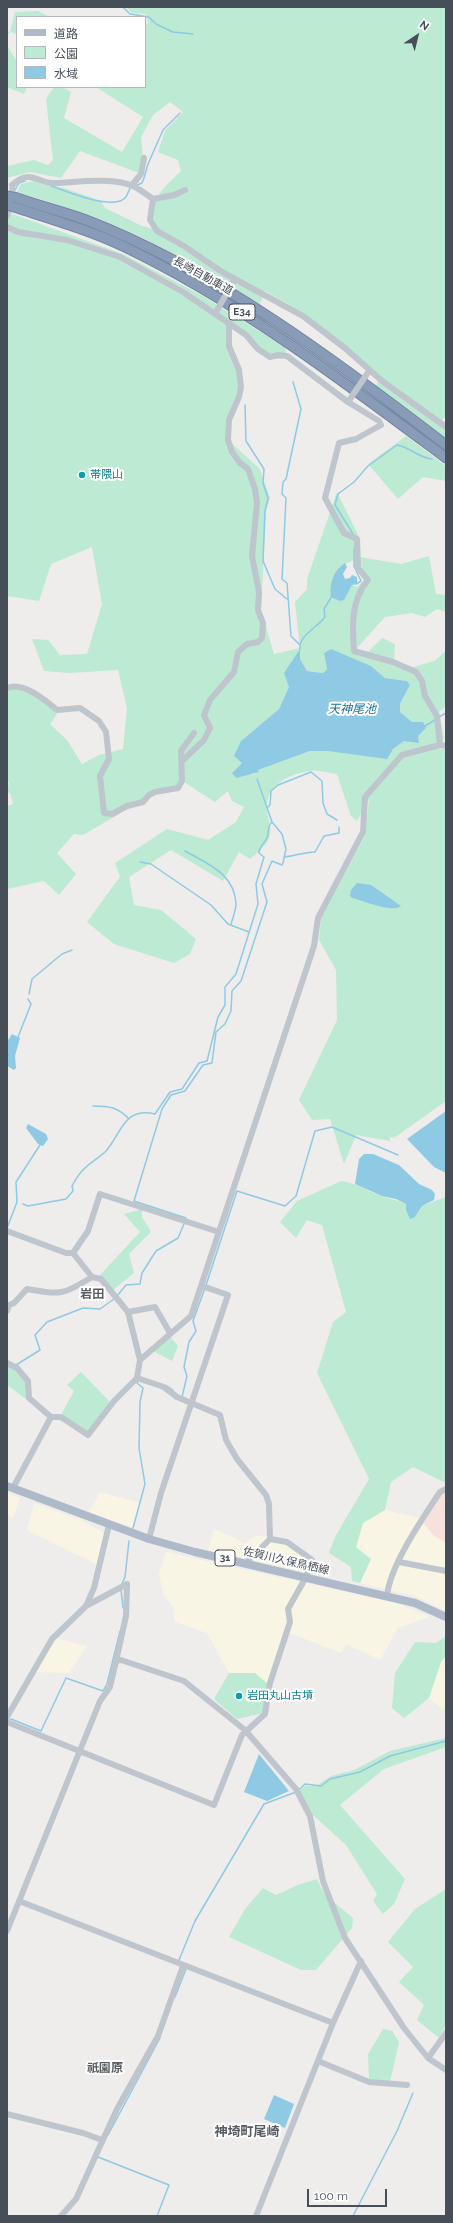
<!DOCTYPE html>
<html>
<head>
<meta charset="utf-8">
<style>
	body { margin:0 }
	#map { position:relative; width:453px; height:2223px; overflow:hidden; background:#efecec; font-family:Raleway,"Noto Sans JP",sans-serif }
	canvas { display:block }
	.frame { position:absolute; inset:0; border:8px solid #464e58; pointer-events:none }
	.legend { position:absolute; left:16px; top:16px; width:130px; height:72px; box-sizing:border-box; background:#fff; border:1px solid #b5b8bc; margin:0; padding:5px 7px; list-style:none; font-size:12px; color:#464e58 }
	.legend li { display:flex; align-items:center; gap:8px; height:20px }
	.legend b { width:20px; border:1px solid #b5b8bc }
	.north { position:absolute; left:397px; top:16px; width:40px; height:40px; -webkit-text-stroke:3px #fff; paint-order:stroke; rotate:35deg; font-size:11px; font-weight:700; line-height:16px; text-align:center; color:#464e58 }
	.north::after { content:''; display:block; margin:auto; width:14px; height:18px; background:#464e58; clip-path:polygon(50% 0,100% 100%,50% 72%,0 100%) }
	.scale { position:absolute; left:307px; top:2189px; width:80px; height:18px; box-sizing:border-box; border:2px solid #464e58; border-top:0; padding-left:5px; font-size:12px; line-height:14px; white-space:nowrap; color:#464e58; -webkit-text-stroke:3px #fff; paint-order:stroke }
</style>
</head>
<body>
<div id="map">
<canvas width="453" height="2223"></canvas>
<div class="frame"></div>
<ul class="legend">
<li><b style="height:5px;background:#aeb9c9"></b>道路</li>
<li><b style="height:11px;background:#bdead2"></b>公園</li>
<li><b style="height:11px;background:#8ecae3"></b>水域</li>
</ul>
<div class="north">N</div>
<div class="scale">100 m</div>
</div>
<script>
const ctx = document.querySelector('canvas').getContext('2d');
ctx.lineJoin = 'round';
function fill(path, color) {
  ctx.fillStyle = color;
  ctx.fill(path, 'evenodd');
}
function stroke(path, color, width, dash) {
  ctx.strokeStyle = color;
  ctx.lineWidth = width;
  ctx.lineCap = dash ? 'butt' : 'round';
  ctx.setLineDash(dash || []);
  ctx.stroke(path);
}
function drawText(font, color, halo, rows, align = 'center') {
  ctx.font = font + ' Raleway,"Noto Sans JP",sans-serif';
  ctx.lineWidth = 4;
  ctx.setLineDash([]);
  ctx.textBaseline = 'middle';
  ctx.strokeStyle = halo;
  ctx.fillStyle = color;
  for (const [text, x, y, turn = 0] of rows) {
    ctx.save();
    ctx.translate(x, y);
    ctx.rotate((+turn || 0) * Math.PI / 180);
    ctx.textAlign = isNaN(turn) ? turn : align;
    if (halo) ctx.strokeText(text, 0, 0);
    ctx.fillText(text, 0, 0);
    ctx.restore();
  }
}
fill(new Path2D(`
	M100 1492 140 1503 133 1528 89 1512Z
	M7 1493 20 1498 13 1518 7 1515Z
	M34 1503 81 1520 106 1534 98 1565 27 1530Z
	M385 1510 419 1518 433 1535 446 1543V1564L442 1571 446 1574V1611L415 1596 360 1583 371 1559 356 1547 363 1523Z
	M214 1529 229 1535 244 1544 255 1536H267L295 1545 309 1560 306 1572 208 1550Z
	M166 1552 396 1603 430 1617 398 1628 380 1660 346 1644 341 1653 285 1631 268 1684 255 1673H229L207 1633 175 1622 173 1607 163 1594 159 1573Z
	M52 1637 87 1646 69 1673 31 1672Z
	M446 1656V1704L443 1709 429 1698 441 1662Z`), '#f9f5e5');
fill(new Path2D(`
	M446 1488V1543L433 1535 419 1518 438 1491Z`), '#f8e1dd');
fill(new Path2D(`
	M126 7H446V416L442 420 446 423V439L376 386 380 376 304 313 265 291 260 304C218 279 176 253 132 233 95 216 56 204 17 192L21 184 34 181 64 188 101 201 105 208 142 226 158 230C143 203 163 189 181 171L178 160 158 152 165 131 183 112 170 102 153 115 141 137 143 157 139 173 80 151 61 178 30 172 7 178V166L34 160 48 165 53 160 46 99 54 87H62L71 92 64 118 122 152 143 117 96 87H145V25L148 23 146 14 132 13Z
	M38 11 50 17H17V34L10 32 7 36V31L10 32 15 12Z
	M7 46 17 61V87H27L24 94 7 87Z
	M7 212 123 254 201 295 285 347 287 358 271 359 231 327 232 348 243 389 230 423V442L260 469 270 498 266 511 261 610 274 654 300 648 295 602 307 589V579L337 492 360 539V557L401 564 429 556 436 594 446 595V612L437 609 425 617 412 613 385 617 356 649 368 652 382 638 395 644 394 660 410 668 434 661 446 651V706L439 712 444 738 439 749H446V1101L394 1138 390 1137V1141L356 1135 344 1164 330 1119 312 1120 299 1100 337 1020 336 970 319 940 321 918 365 836 369 799 357 821 351 816 337 774C329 773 317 769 309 771 287 775 265 785 267 811 268 820 273 829 269 838 265 847 257 853 250 859L239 852 223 881 171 850 129 877 134 905 161 910 196 939 190 954 174 963 114 944 87 922 120 877 115 863 167 829 208 840 236 822 244 807 232 801 228 791 215 802 184 782 150 796 83 835 74 834 57 853 76 874 59 895 44 881 7 889V806L13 804 10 793 7 792 9 783 7 778V687L20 685 49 699 57 714 50 724 67 740 82 764 99 755 123 749 127 708 118 670 70 673 44 671 32 639 48 640 60 655 87 654 102 604 92 547 51 564 39 601 7 596ZM360 557 364 580 357 587 352 585 347 591 339 567ZM299 649 300 659 307 671 323 673 327 669 324 653 371 666 385 678 407 681 410 685 400 705V712L412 722H423L418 736 404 741 393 749 310 751 258 770V772L252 775 251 773H232L242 763 241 741 279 709 289 687Z
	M406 436 446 466V481L423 477 398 499 368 464Z
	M341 1181C360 1184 366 1191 382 1196 390 1199 398 1200 406 1204V1210L415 1217 422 1206 446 1197V1483L413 1467 391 1482 385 1510 363 1523 356 1547 371 1559 360 1583 352 1581 351 1567 329 1553 335 1537 369 1479 317 1373 333 1322 346 1312 322 1225 307 1220 296 1238 280 1222 297 1201Z
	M142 1209V1217L151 1232 129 1254 134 1273 113 1290 100 1275 140 1232 124 1214Z
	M169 1335 178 1346 172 1361 153 1351Z
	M7 1364 10 1365 26 1382V1399L7 1385Z
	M81 1372 110 1402 88 1432 61 1415 74 1391 67 1385Z
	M446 1636V1656L441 1662 429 1698 404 1718 392 1708 395 1673 415 1642 436 1643Z
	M229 1673H255L268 1684 263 1713 237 1719 214 1699Z
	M446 1738V1747L384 1769 340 1805 405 1879 394 1904 383 1914 373 1901 377 1894 346 1845 313 1815 300 1791 305 1786H316L331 1776 354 1770 390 1751Z
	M317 1879 325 1895 353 1918 352 1928 316 1970H301L229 1937 245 1909 263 1888 276 1895 298 1885Z
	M446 1889V2025L439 2038 417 2020 424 2005 399 1982 413 1967 388 1942 415 1909Z
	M383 2029 392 2031 399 2042 390 2082 369 2079 368 2054Z`), '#bdead2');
fill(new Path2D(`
	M345 563 347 567 343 574 345 579 350 578 352 575 357 577V584L352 585 344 600 340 601 331 597C329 585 333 570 345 563Z
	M300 649V659L307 671 323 673 327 669 324 653 331 649 371 666 385 678 407 681 410 685 400 704V712L412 722H423L426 728 418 736 419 743 404 741 393 749 387 759 328 751H310L258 770 259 772 236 778 232 773 242 763 234 756 241 741 279 709 289 687 284 673Z
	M357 883 371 885 401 906C392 913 364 901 352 898L350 896 351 890Z
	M12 1034 20 1038 15 1056 16 1068 14 1070 7 1066V1042Z
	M446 1111V1173L434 1167 407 1139Z
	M28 1124 46 1134 48 1139 43 1146 38 1144 26 1128Z
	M364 1154H373L399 1165 419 1184 432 1190 435 1194 434 1200 422 1206 415 1217 410 1219 406 1210V1204L396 1199 382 1196 355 1184 359 1159Z
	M259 1754 289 1791 267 1801 244 1792Z
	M274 2095 294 2104 285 2128 264 2119Z`), '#8ecae3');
stroke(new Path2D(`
	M123 7 130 14 149 17 156 24 173 32 193 34
	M137 185 142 183 144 178 148 164 163 130 180 113
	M51 186C67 191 113 212 126 197 127 195 129 191 130 188
	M15 190 19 183 25 181
	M293 382 301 409 286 479 283 482 282 494 286 498 282 579 287 583 291 636 299 644
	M245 405 246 441 264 469 263 483 268 498 265 511 263 561 275 589 287 599
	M353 534 335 505 338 494 354 482 368 466 397 445C410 447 419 458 432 459
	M354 548V566L361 581 356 584
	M300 649C298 636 318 627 325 617L324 609 332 596
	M439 717 446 713
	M425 726 435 720
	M268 807 270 805 271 791 278 785 311 772 322 781 323 803 327 814 337 820
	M185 851C208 864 235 874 236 904 236 911 232 919 231 925
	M284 857C295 856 304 852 315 852L324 836 339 833V827
	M140 862 151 864 211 905 228 924 249 932
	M29 994 32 979 62 954 72 950
	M18 1037 31 1004 28 999
	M93 1106C109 1106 118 1107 129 1119
	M23 1204 28 1206 66 1199 73 1191 72 1186C75 1181 78 1175 82 1171 89 1163 99 1158 106 1151 121 1134 124 1106 155 1114L170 1092 182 1089 199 1063 207 1061 218 1017 225 1005V987L236 974 258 904 256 884 264 857 259 853C259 847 264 844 267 838 269 833 267 826 272 822
	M185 1220 186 1218 134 1201 162 1109 171 1095 185 1091 203 1065 212 1063 216 1032 225 1024 231 1011 232 991 241 981 267 902 262 884 272 861 282 865 283 863 286 849 282 834 272 822 257 779
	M7 1228 17 1202 16 1182 40 1145
	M206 1285 237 1191 285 1206 296 1196 315 1131 332 1127 398 1155
	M117 1296 126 1285 140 1284 142 1273 156 1251 178 1238 184 1224
	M16 1365 40 1350 35 1335 47 1322 83 1308 100 1309 114 1299
	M167 1386 173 1390
	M182 1397 187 1376 184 1367 189 1342 196 1331 193 1321 205 1288
	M133 1528 145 1484 139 1448 140 1402 143 1388 137 1383 138 1381
	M122 1584 125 1577 129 1541
	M121 1590 123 1608
	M9 1721 11 1719 41 1731 66 1678 103 1691 107 1684 120 1631
	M299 1790 305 1784 321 1786 330 1779 360 1772 390 1756 446 1741
	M179 1960 195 1921 264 1804 296 1792
	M175 1997 186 1969
	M108 2135 160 2038
	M98 2157 169 2185 157 2216
	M353 2216 397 2131 413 2093`), '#8ecae3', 1.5);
const highway = new Path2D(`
	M17 198C40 206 64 212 86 220 214 269 338 362 446 445
	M14 207C51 219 89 230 125 247 241 303 343 381 446 458`);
stroke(highway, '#7386a3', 11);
stroke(new Path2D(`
	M12 185C32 167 38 185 57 183 78 182 113 177 133 186 140 189 147 195 153 199L174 195 185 190
	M132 185 141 174 144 158
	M153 199 150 220 157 231 184 246 222 272 303 316 346 349 382 381 446 427
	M7 216 13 195 12 185
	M7 227 18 232 67 240 120 257 183 292 246 335 258 349 270 357 278 355 287 356 348 402 379 421 381 425 356 439 339 443 325 498 344 533 357 539 358 568 368 580C351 600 352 625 354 651L393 662 416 672 422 681 425 696 437 716 440 745
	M7 688C23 681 45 700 57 710L80 708 99 721 106 732 109 759 100 776 104 813 112 814 127 806 143 802 149 795 155 792 178 788 182 781 181 751 194 733
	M182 761 204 740 210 728 204 715 210 700 234 672 238 652 247 644 258 642 262 638 263 623 258 610 259 592 252 556 257 503 255 489 248 469 240 463 232 452 228 440 229 420 239 397 241 387 239 370 229 346V323
	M7 1231 66 1253H73L88 1231 100 1194 219 1232
	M7 1311 9 1305 14 1303 27 1289C62 1295 62 1295 92 1277
	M128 1312 155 1307 170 1333
	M140 1360 191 1316 314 946 318 918 363 832 365 797 402 755 440 745 446 746
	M7 1363 17 1368 28 1381 29 1398 51 1417
	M13 1488 51 1417H61L88 1435 114 1401 137 1378 140 1360 128 1312 101 1279 92 1277 73 1253
	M149 1539 161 1493 228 1295 202 1286
	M399 1562 446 1571
	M246 1563 270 1539
	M387 1596C390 1565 423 1518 440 1492L446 1489
	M116 1661 121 1660 184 1681 245 1730 296 1789 310 1816 323 1881 345 1938 404 2028 428 2058 446 2070
	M7 1717 52 1639 86 1606 94 1588 109 1525
	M7 1722 214 1805 242 1735 265 1714 270 1683 290 1622 288 1609 306 1577 312 1560 287 1542 270 1539 269 1504 266 1495 237 1459 226 1440 220 1415 177 1397 164 1387 137 1378
	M19 1901 333 2023
	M7 1931 100 1701 110 1687 116 1661 126 1616 127 1584 86 1606
	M428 2058 446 2033
	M318 2061 369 2082 407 2085
	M7 2114 83 2133 102 2140
	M61 2216 76 2199 117 2109 158 2036 183 1966
	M256 2216 333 2023 361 1961`), '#bec5cd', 6);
stroke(new Path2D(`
	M7 1486 149 1539 195 1552 415 1603 446 1617`), '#aeb9c9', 8);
stroke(highway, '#889bb7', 9);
const highwayBridge = new Path2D(`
	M7 196 17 198
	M7 205 14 207`);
stroke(highwayBridge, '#7386a3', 11, []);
stroke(new Path2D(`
	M216 312 235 279
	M348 402 369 371`), '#bec5cd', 6);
stroke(highwayBridge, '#889bb7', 9);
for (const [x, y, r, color] of [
	[82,475,4,"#0f9aa8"],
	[239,1696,4,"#0f9aa8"]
]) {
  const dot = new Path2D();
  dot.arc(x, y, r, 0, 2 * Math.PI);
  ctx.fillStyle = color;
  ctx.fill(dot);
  stroke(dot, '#fff', 1.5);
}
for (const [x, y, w] of [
	[242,312,26],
	[225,1558,20]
]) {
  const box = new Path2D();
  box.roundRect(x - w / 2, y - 8, w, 16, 3);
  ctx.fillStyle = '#fff';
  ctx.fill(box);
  stroke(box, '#464e58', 1);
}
drawText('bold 10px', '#464e58', null, [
	["E34",242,312],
	["31",225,1558]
]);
drawText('11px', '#464e58', '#fff', [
	["長崎自動車道",203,276,29],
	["佐賀川久保鳥栖線",286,1561,13]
]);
drawText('11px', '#0d838f', '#fff', [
	["帯隈山",90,475],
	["岩田丸山古墳",247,1696]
], 'left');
drawText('italic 12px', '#187398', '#fff', [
	["天神尾池",352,709]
]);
drawText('bold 12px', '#595c60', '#fff', [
	["岩田",92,1294],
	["祇園原",105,2068]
]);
drawText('bold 13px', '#595c60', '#fff', [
	["神埼町尾崎",247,2132]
]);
</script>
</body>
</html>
